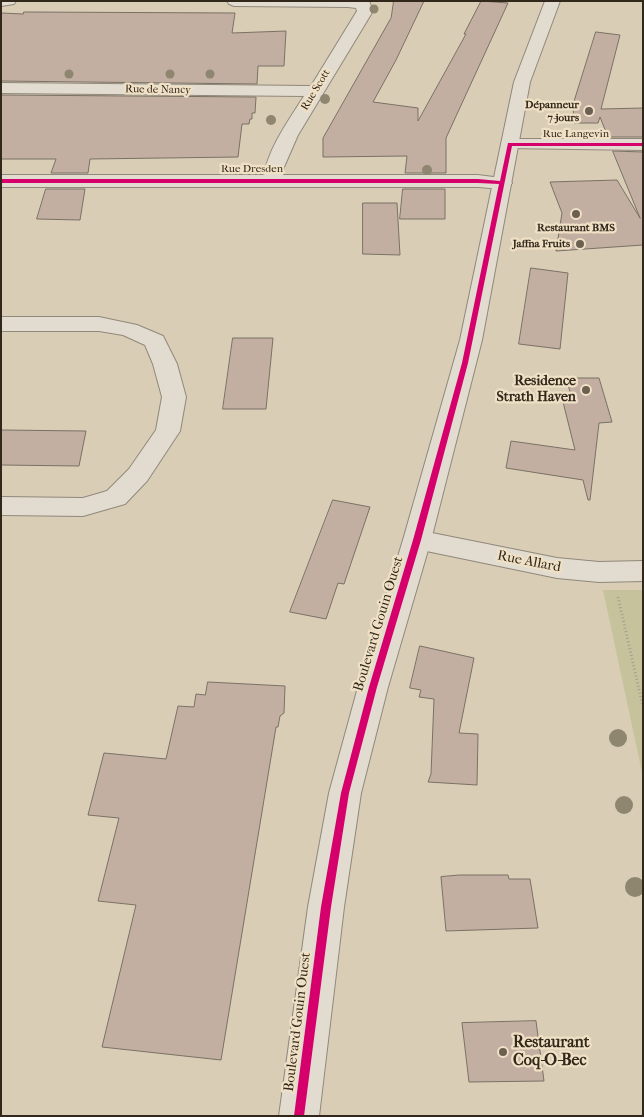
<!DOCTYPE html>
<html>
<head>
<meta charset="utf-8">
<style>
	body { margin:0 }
	#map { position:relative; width:644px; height:1117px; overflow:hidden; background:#d9cdb6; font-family:"IM FELL French Canon",serif }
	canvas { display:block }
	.frame { position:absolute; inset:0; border:2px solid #31271a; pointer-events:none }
</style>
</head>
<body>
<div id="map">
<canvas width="644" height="1117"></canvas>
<div class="frame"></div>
</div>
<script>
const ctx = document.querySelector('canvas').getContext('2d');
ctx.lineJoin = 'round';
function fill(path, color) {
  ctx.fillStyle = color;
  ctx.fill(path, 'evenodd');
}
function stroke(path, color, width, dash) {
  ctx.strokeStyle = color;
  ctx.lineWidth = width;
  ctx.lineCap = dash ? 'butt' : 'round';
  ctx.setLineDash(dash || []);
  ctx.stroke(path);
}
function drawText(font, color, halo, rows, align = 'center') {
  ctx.font = font + ' "IM FELL French Canon",serif';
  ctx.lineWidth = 4.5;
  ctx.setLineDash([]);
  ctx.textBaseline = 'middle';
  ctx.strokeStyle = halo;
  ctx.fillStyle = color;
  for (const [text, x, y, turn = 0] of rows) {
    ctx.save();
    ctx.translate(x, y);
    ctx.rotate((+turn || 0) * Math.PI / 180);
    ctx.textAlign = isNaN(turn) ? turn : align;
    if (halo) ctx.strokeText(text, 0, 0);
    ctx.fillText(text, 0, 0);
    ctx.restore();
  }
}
fill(new Path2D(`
	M603 590H643V777Z`), '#c6c39c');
const building = new Path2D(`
	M394 1H424L396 60 373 102 418 108V121L466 34H464L481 1 508 3 446 138V173H405L407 156 323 157V138L391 18Z
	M24 12 235 13 232 33 286 31 284 66H258L257 84 1 81V13L23 14Z
	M596 32 620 35 601 109 643 108V137H608L600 117 598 123H574L573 105Z
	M1 95 256 97 255 113H252V119H250L249 124H242L238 157 90 159 88 173H51L56 159H1Z
	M613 151 643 152V245L556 251 562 213 550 182 617 180 640 218Z
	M46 189H85L80 220 37 219Z
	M403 189H445V219H400Z
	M363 203H397L400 255 363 254Z
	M531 268 568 273 560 349 519 344Z
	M233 338H273L266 409H223Z
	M566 378H599L612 422 599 423 590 500H588L583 480 506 468 511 441 575 450 563 402H573Z
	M1 430 86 431 79 466 1 465Z
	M333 500 370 507 344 584 338 583 326 619 290 612Z
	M420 646 474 658 459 733 478 734 477 785 428 782 431 774 434 699 419 697 421 690 410 688Z
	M208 682 285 686 284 713 280 716 278 727H276L221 1060 102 1047 136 905 98 901 119 818 88 815 104 753 166 759 178 706 194 707 196 694 205 695Z
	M460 875H508L509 879H530L538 928 446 931 441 877Z
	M536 1021 544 1081 469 1082 462 1023Z`);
fill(building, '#c3afa2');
stroke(building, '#797164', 1);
const minor = new Path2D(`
	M1 1H16L14 4 1 6Z
	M227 1H369L373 11 298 135 284 167 283 175H478L509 179 512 183 509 187 502 189 478 187H1V175H264C269 147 289 120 304 96L1 93V83L311 86 357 11 356 8 348 7 234 6 229 4Z
	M510 139H643V150L504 148 501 144 504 140Z
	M1 317H99L137 325 163 336 177 364 186 397 180 431 147 481 125 504 83 516 1 515V497L83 498 107 491 129 469 156 430 162 397 153 364 145 345 123 335 99 331H1Z
	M417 530 557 558 599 562 643 561V581L599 582 557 578 407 547 403 540 407 533Z`);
const tertiary = new Path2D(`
	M545 1H560L530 82 482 340 431 540 388 687 361 793 344 907 319 1116H279L308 907 329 793 358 687 403 540 460 340 514 82Z`);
stroke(minor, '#90887a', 2);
stroke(tertiary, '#90887a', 2);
stroke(new Path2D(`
	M618 597 643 707`), '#a39d92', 3, [1, 2.5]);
fill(minor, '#e1dbd0');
fill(tertiary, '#e1dbd0');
fill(new Path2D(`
	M508 143H643V146H512L468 363 421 540 377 687 349 793 331 907 304 1116H294L321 907 341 793 369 687 413 540 462 363 499 184 478 183H1V179H478L500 181Z`), '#d6006c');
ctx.fillStyle = '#8f866f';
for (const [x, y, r] of [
	[374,9,4.5],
	[69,74,4.5],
	[170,74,4.5],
	[210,74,4.5],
	[325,99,5],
	[271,120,5],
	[427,170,5],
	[618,738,9],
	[624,805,9],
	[635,887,10]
]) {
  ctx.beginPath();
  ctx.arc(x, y, r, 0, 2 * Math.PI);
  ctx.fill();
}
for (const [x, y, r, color] of [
	[589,111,5,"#6c6151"],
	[576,214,5,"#6c6151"],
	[580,244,5,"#6c6151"],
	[586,390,5,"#6c6151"],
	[503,1052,5,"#6c6151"]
]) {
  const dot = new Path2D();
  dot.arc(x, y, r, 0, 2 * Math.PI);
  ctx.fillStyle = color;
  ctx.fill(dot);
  stroke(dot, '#f0e1c6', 2);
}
drawText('11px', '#31271a', '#f0e1c6', [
	["Rue de Nancy",158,90,1],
	["Rue Scott",316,90,-59],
	["Rue Langevin",576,134],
	["Rue Dresden",252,169]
]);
drawText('bold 11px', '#31271a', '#f0e1c6', [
	["Dépanneur",579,105],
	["7-jours",579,118],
	["Restaurant BMS",576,228,"center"],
	["Jaffna Fruits",570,244]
], 'right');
drawText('bold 14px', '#31271a', '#f0e1c6', [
	["Residence",576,382],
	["Strath Haven",576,398]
], 'right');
drawText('14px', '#31271a', '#f0e1c6', [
	["Rue Allard",529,562,11],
	["Boulevard Gouin Ouest",379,624,-73],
	["Boulevard Gouin Ouest",298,1022,-83]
]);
drawText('bold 16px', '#31271a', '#f0e1c6', [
	["Restaurant",513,1043],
	["Coq-O-Bec",513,1061]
], 'left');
</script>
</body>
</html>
